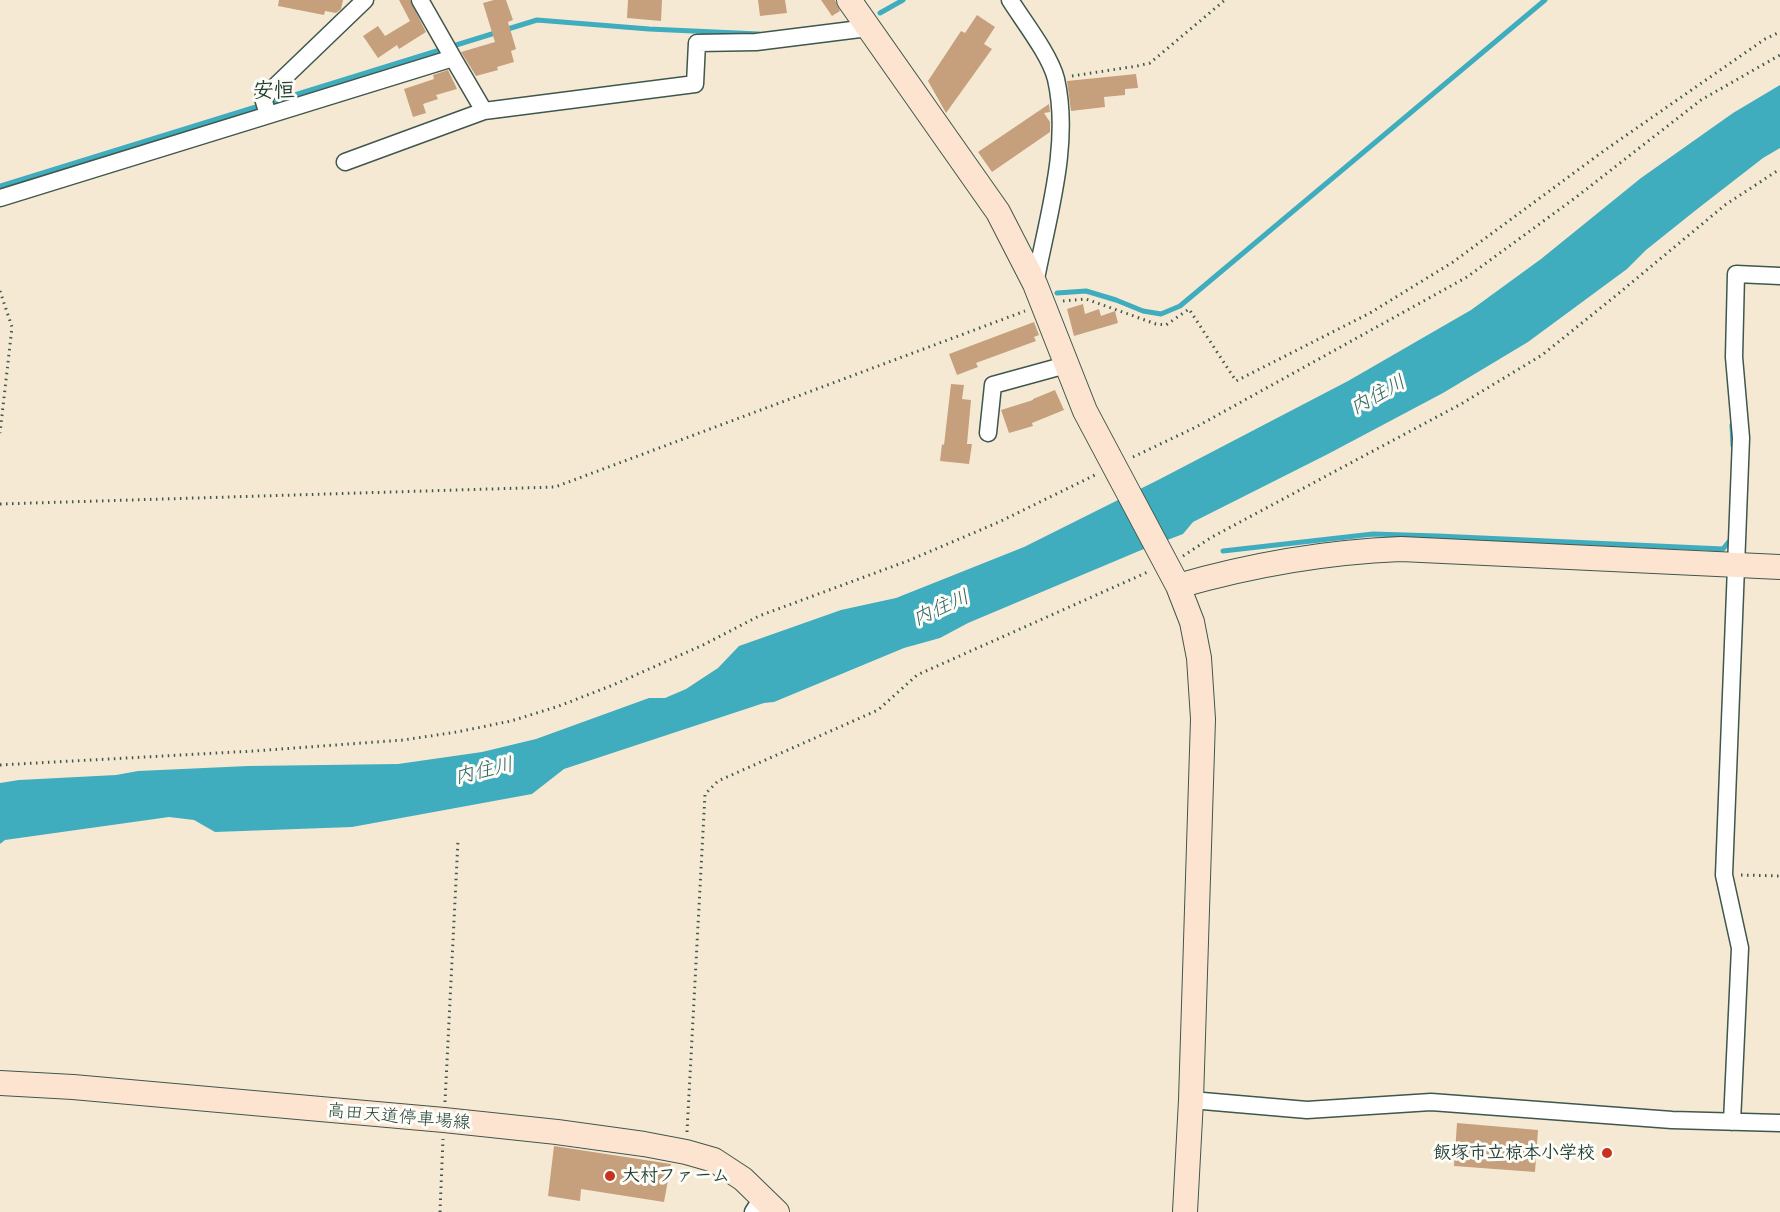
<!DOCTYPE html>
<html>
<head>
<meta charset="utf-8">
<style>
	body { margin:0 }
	canvas { display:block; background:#f6e9d4 }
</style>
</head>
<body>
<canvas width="1780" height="1212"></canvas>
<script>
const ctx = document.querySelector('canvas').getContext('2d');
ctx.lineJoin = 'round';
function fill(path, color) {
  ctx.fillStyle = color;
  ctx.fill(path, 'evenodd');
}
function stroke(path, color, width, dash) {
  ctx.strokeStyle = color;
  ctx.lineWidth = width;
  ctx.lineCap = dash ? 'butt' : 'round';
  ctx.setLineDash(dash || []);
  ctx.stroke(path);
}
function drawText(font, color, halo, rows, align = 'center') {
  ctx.font = font + ' Delius,"Klee One",sans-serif';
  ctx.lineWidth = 6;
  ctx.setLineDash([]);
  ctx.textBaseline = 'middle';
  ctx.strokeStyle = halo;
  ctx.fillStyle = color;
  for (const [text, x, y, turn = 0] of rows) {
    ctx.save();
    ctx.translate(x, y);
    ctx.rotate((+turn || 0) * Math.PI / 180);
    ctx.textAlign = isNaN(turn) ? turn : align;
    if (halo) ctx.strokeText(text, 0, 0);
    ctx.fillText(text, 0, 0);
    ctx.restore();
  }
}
fill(new Path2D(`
	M1780 85V148L1763 158 1696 210 1646 250 1627 269 1528 342 1443 393 1328 454 1193 522 1183 534 1139 551 968 623 940 638 904 648 774 702 764 703 564 769 532 794 352 827 215 832 194 820 169 817 5 840 0 844V783L19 780 116 775 138 771 248 766 398 764 482 752 536 739 649 698H665L686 689 718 668 739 646 841 610 896 598 1024 547 1160 479 1348 381 1471 310 1541 259 1641 178 1733 113Z`), '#40adbf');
stroke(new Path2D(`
	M880 13 903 0
	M0 186 537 20 649 29 759 34
	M1057 293 1086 291 1116 300 1143 311 1161 314 1180 306 1545 0
	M1732 425 1733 446
	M1223 551 1373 534 1438 536 1723 549 1731 539`), '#40adbf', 5);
fill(new Path2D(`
	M279 0H343L341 9 336 13 325 11 324 15 278 6Z
	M399 0H410L426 32 399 49 397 45 378 58 363 36 378 26 385 36 410 21Z
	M494 0H506L513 20 508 22 516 49 511 51 514 62 497 67 498 70 476 76 461 52 495 42 483 3Z
	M628 0H662L661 21 627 18Z
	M758 0H785L787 13 760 16Z
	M821 0H835L840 11 832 16Z
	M977 15 995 27 984 44 992 49 946 113 928 81 961 31 965 33Z
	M448 70 457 89 436 95 438 99 423 104 426 113 413 117 404 89 434 79 433 75Z
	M1136 74 1138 88 1125 89V95L1104 97 1105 107 1071 111 1067 81Z
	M1049 104 1050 112 1044 113 1050 122V132L992 172 978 152Z
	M1083 304 1085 314 1099 309 1101 316 1115 311 1118 323 1074 336 1067 309Z
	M1034 322 1039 335 1034 337 1036 341 976 363 978 367 957 375 949 354Z
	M951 384 964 385 962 399 971 400 967 444H972L969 464 940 461 942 444 944 445Z
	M1055 390 1064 410 1032 423 1033 426 1009 433 1001 410 1033 400V399Z
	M1457 1123 1538 1130 1535 1172 1454 1166Z
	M554 1146 671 1164 664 1202 581 1189 580 1201 548 1196Z`), '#c6a07d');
const street = new Path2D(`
	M420 0 453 58
	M1010 0C1024 22 1050 55 1056 79 1071 145 1047 219 1035 284
	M268 115 263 98 365 0
	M345 162 484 111
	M0 198 453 58 484 111 695 84 697 43 756 42 868 28
	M988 433 993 385 1066 365
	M1191 1100 1307 1110 1431 1102 1672 1120 1780 1123
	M1732 1122 1740 948 1724 875 1741 438 1734 357 1736 274 1780 276
	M753 1212 762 1198`);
const secondary = new Path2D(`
	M849 0 998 212 1035 284 1085 411 1178 586 1192 622 1199 658 1203 719 1191 1100 1185 1212
	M1178 586C1251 565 1325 552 1401 549L1780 567
	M0 1083 73 1087 444 1120 557 1132 644 1144 686 1152 714 1160 743 1179 777 1212`);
stroke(street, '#3f574c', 19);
stroke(secondary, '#3f574c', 26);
stroke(new Path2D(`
	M1072 76 1137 66 1150 63 1225 0
	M0 291 12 327 0 433
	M1063 301 1086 299 1156 324 1166 325 1189 309 1236 381 1370 313 1453 262 1605 150 1765 39 1780 32
	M1133 457 1196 427 1467 277 1575 198 1701 100 1780 55
	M0 504 555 487 1025 311
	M1183 556 1212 537 1461 404 1542 355 1613 298 1725 205 1780 169
	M0 765 254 751 403 740 457 732 511 721 559 706 613 685 703 645 759 616 910 560 999 522 1097 474
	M1741 875 1780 876
	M445 1102 458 840
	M687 1132 705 794 718 781 878 710 917 675 1150 571
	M440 1212 443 1139`), '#3f574c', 3, [1.5, 4.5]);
stroke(street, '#fff', 16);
stroke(secondary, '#fde4d0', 24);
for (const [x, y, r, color] of [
	[1607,1153,6,"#c8321e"],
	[610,1176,6,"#c8321e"]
]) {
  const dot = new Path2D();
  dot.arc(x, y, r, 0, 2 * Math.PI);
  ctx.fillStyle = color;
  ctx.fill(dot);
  stroke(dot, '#fdfcf7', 2);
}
drawText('18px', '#1f3d34', '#fdfcf7', [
	["高田天道停車場線",399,1117,5]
]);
drawText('bold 18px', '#1f3d34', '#fdfcf7', [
	["飯塚市立椋本小学校",1595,1153],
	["大村ファーム",622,1176,"left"]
], 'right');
drawText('italic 20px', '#2b6465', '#fdfcf7', [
	["内住川",1378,395,-29],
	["内住川",941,608,-24],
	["内住川",484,771,-13]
]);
drawText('bold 21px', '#1f3d34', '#fdfcf7', [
	["安恒",274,91]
]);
</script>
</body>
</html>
